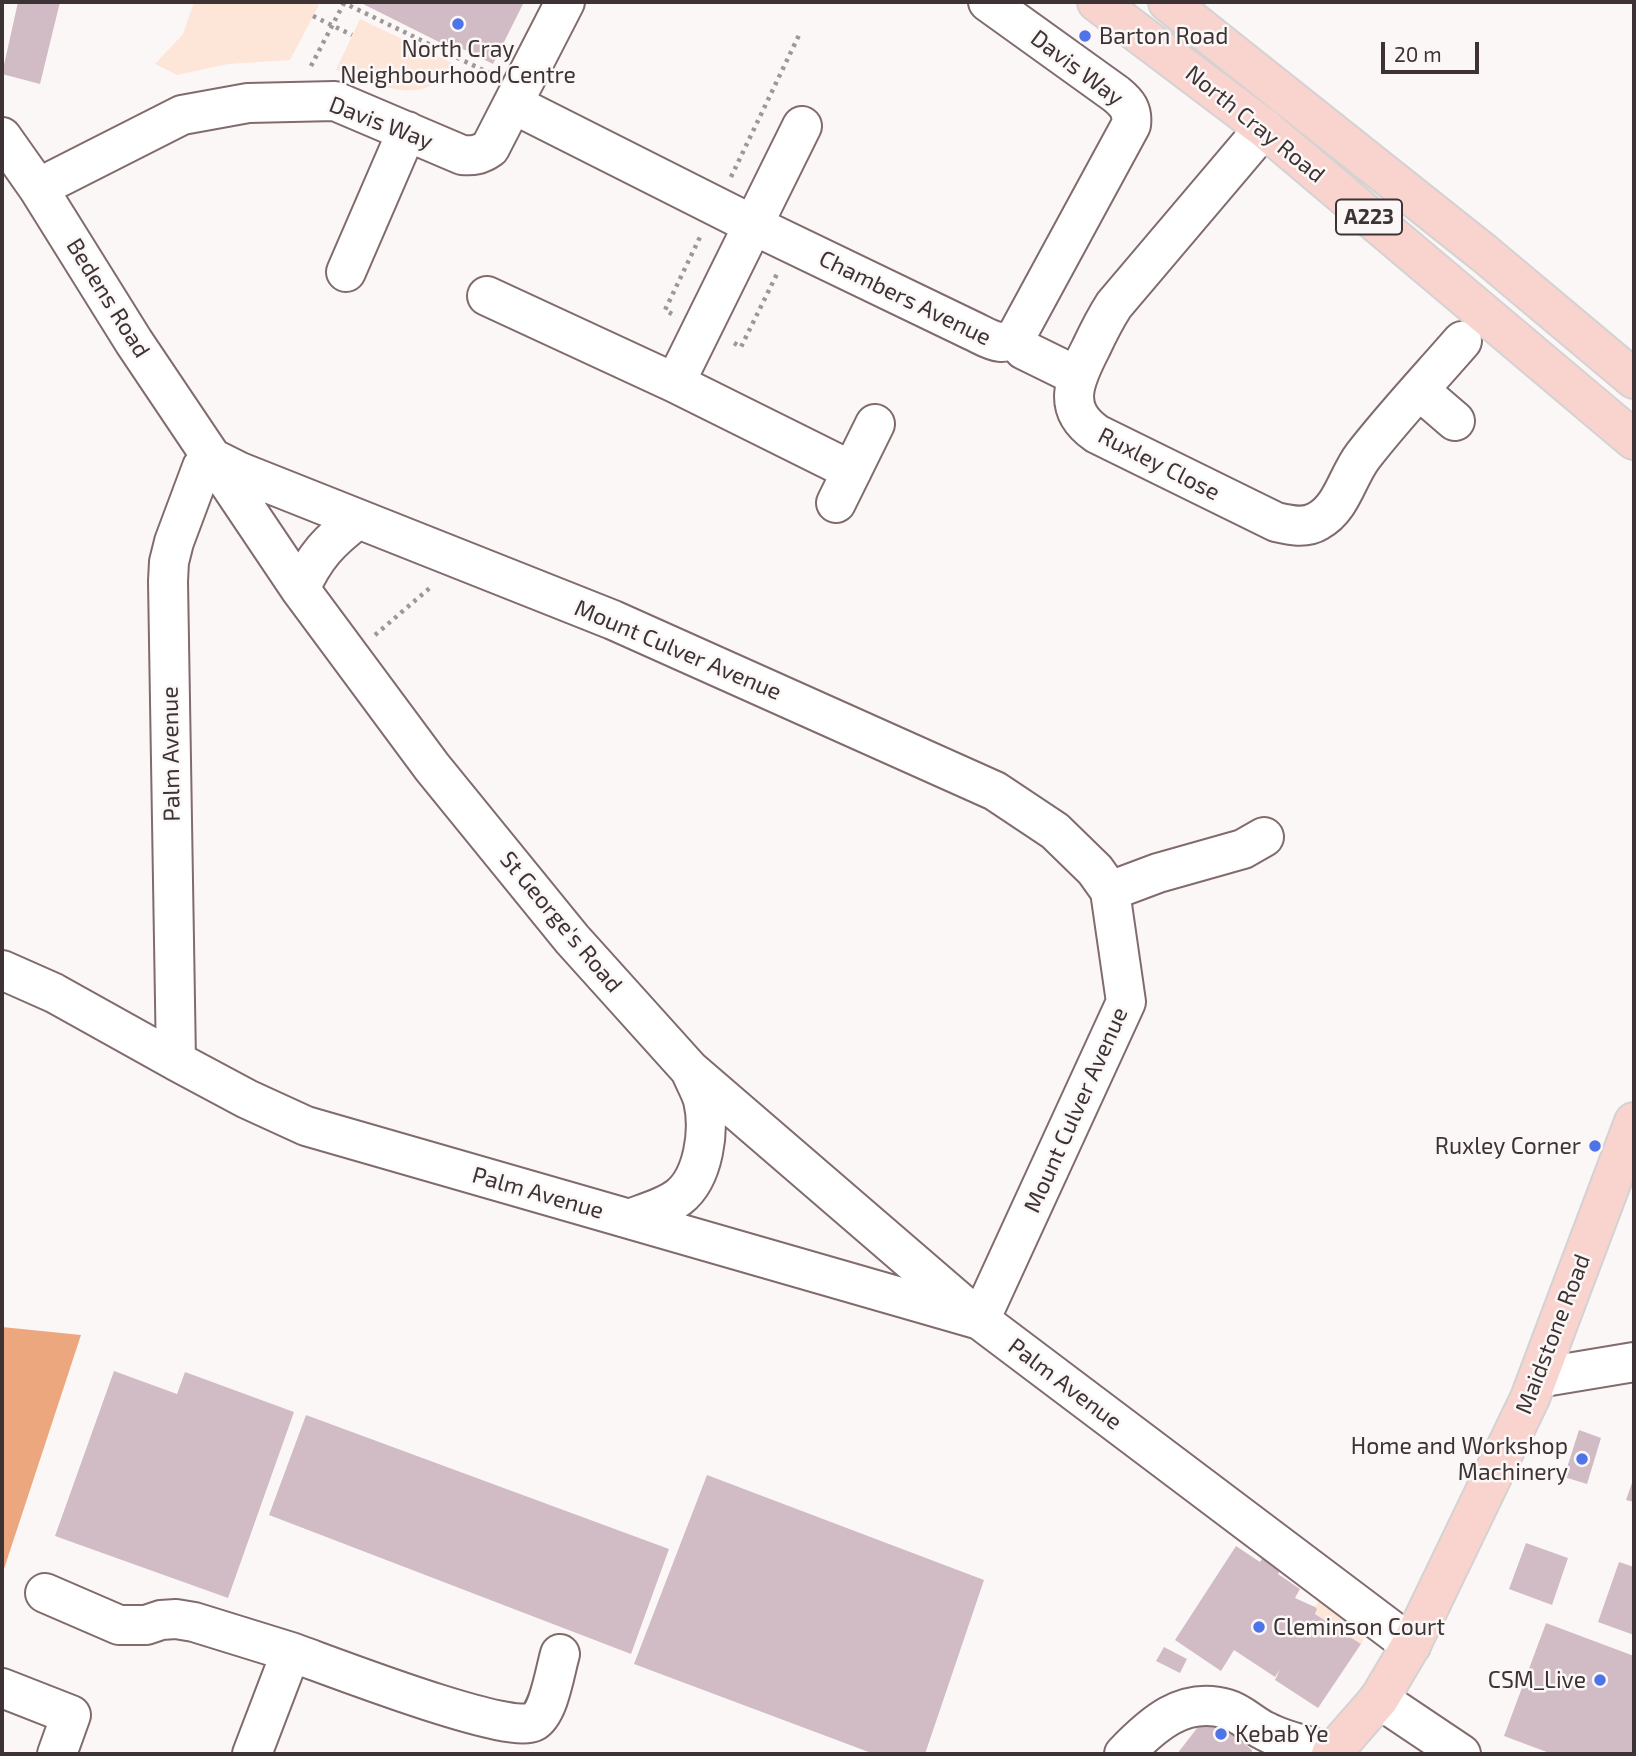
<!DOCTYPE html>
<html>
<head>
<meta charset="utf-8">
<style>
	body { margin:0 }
	#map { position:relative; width:1636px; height:1756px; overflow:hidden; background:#fcf7f7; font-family:"Exo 2",sans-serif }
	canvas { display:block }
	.frame { position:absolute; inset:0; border:4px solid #3d3334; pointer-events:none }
	.scale { position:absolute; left:1381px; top:42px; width:98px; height:32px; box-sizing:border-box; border:4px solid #3d3334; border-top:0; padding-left:9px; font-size:21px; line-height:24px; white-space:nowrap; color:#3d3334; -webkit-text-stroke:5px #fcf7f7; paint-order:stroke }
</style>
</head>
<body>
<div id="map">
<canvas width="1636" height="1756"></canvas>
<div class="frame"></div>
<div class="scale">20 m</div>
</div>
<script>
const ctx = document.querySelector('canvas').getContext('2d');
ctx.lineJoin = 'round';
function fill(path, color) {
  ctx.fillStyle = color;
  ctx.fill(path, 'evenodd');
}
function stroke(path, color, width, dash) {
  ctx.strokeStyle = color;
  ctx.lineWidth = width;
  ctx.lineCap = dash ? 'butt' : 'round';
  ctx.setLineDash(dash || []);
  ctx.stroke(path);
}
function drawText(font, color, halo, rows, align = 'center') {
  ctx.font = font + ' "Exo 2",sans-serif';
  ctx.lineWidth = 5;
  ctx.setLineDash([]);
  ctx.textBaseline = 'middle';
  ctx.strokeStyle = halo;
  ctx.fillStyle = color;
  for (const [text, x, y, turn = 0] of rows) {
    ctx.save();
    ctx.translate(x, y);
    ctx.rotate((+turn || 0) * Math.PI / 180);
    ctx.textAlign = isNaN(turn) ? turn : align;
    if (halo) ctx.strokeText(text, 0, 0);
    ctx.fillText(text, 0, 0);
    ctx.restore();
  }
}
fill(new Path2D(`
	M194 2H312L319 5 290 60 228 64 177 75 155 64 183 34Z
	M360 19 452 63C425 112 378 83 336 70Z
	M1326 1590 1372 1625 1361 1644 1315 1614 1317 1609 1315 1607Z`), '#fde5d8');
fill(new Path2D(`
	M2 1327 81 1335 2 1575Z`), '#eda77e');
fill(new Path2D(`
	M18 2H60L40 84 2 74Z
	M359 2H524L493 64 459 47 457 51Z
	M114 1371 177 1394 185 1372 294 1412 228 1598 55 1536Z
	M306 1415 669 1549 631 1654 269 1515Z
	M1579 1430 1601 1438 1587 1484 1564 1477Z
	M707 1475 984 1580 925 1754H874L634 1664Z
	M1634 1477V1502L1626 1500Z
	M1526 1543 1568 1558 1552 1605 1509 1589Z
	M1236 1546 1260 1562 1264 1555 1282 1567 1278 1574 1300 1589 1295 1598 1315 1607 1317 1609 1315 1614 1361 1644 1318 1708 1275 1680 1280 1669 1275 1677 1234 1650 1221 1671 1175 1640Z
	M1619 1562 1634 1567V1635L1598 1622Z
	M1546 1623 1634 1656V1754H1552L1504 1736Z
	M1164 1647 1187 1659 1180 1673 1156 1661Z
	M1208 1714 1252 1750V1754H1177Z`), '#d1bcc5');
const minor = new Path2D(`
	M513 104 753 225 973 331C990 339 1004 350 1018 333L1131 125C1133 110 1127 103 1116 94L988 2
	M1264 128 1114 305C1105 319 1098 333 1091 348 1074 381 1061 409 1097 434L1276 522C1289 525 1305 529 1318 521 1342 508 1347 477 1363 456 1394 416 1429 379 1462 341
	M2 137 38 188 134 342 300 589 432 767 572 939 690 1070 980 1320 1126 1002 1110 891 1095 870 1055 831 995 791 613 620 240 472 214 459
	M38 188 182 115 248 103 335 101 462 155C473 156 480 155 490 148L565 2
	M346 272 407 131
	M487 296 675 383 852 471
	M1014 339 1024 350 1077 376
	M675 383 802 126
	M1419 390 1455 421
	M214 459 202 467 174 542 169 562 168 581 176 1061 247 1099 306 1126 980 1320 1411 1645
	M836 503 875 424
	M300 589C315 556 329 541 358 519
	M1110 891 1158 873 1243 849 1264 837
	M2 970 54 993 176 1061
	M629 1219C645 1213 666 1207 679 1197 704 1177 710 1130 703 1100 700 1090 694 1080 690 1070
	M1538 1378 1634 1362
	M45 1593 119 1625H146L161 1620 176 1619 194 1622 291 1652
	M2 1688 71 1715 57 1754
	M1379 1699 1461 1754
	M252 1754 291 1652C328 1665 507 1735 533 1722 549 1714 555 1671 560 1654
	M1124 1754C1152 1725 1183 1696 1227 1709 1241 1713 1252 1725 1265 1731 1285 1742 1310 1746 1332 1753`);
const major = new Path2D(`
	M1097 2 1264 128 1634 440
	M1168 2 1485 254 1634 379
	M1331 1754 1379 1699 1411 1645 1530 1398 1634 1122`);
stroke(minor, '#806b6d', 42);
stroke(major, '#d4d2d2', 42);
stroke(new Path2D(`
	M342 2 489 73
	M313 16 352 35
	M311 66 344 3
	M731 177 800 33
	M672 314 665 310 700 237
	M734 343 741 347 777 274
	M375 635 432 586`), '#9e9697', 4.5, [3.5, 5]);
stroke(minor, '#fff', 38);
stroke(major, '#f9d3cd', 38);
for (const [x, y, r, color] of [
	[458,24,7,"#4e74e8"],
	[1085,36,7,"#4e74e8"],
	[1595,1146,7,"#4e74e8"],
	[1582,1459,7,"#4e74e8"],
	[1259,1627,7,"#4e74e8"],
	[1600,1680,7,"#4e74e8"],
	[1221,1734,7,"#4e74e8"]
]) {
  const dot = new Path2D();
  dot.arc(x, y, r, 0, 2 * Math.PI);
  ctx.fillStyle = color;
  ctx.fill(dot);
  stroke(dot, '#fcf7f7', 2.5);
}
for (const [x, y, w] of [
	[1369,217,66]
]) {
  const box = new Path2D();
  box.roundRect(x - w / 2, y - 17.5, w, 35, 5);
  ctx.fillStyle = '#fcf7f7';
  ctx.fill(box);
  stroke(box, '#3d3334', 2);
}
drawText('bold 21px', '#3d3334', null, [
	["A223",1369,217]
]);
drawText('23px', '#3d3334', '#fcf7f7', [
	["Barton Road",1099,36],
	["North Cray",458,49,"center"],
	["Neighbourhood Centre",458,75,"center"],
	["Ruxley Corner",1581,1146,"right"],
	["Home and Workshop",1568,1446,"right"],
	["Machinery",1568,1472,"right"],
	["Cleminson Court",1273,1627],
	["CSM_Live",1586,1680,"right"],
	["Kebab Ye",1235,1734]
], 'left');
drawText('23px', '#3d3334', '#fcf7f7', [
	["Davis Way",1077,68,37],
	["Davis Way",381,123,21],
	["North Cray Road",1255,124,39],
	["Bedens Road",108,298,58],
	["Chambers Avenue",905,298,26],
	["Ruxley Close",1159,464,27],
	["Mount Culver Avenue",678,650,23],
	["Palm Avenue",171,754,-91],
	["St George's Road",561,922,50],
	["Mount Culver Avenue",1076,1110,-66],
	["Palm Avenue",538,1193,16],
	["Maidstone Road",1553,1334,-69],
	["Palm Avenue",1065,1384,37]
]);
</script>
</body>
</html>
